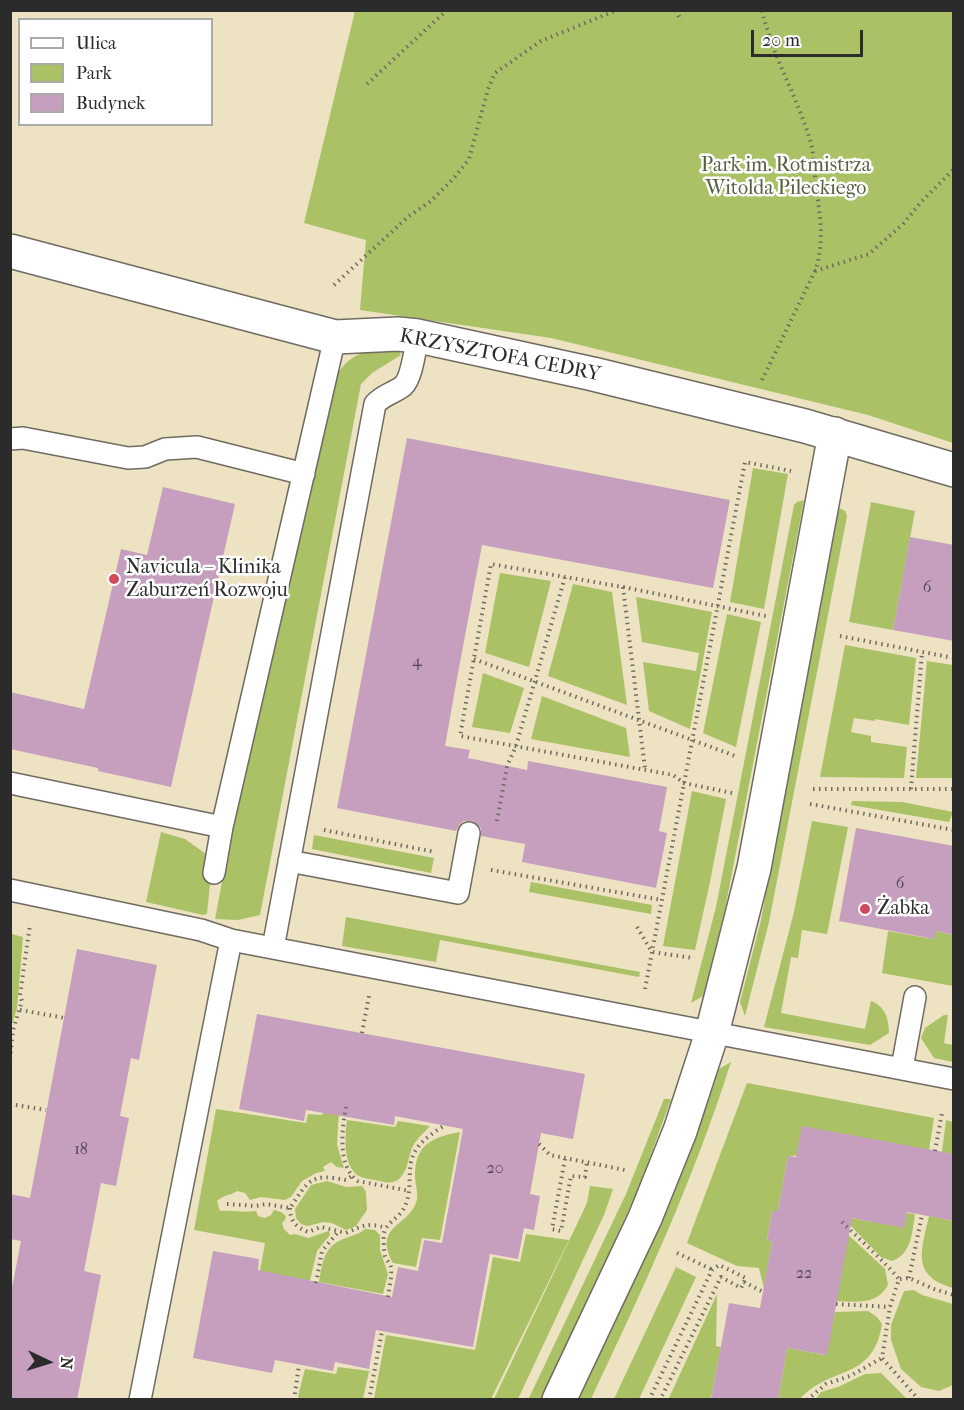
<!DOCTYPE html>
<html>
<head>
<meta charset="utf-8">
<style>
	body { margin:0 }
	#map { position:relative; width:964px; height:1410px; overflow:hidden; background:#ede2c2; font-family:"IM FELL French Canon",serif }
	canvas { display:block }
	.frame { position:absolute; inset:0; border:12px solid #2b2b2b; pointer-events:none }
	.legend { position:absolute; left:18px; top:18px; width:195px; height:108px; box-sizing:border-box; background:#fff; border:2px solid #aaa; margin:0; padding:8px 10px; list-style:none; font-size:18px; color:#2b2b2b }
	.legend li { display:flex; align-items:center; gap:12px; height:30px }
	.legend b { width:30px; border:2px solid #aaa }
	.north { position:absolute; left:18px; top:1332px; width:60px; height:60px; -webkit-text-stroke:4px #fff; paint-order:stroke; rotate:94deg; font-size:16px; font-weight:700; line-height:24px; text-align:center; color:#2b2b2b }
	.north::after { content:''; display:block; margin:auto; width:21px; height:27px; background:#2b2b2b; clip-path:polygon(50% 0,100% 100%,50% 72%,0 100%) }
	.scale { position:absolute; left:751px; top:30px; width:112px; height:27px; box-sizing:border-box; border:3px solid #2b2b2b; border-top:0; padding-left:8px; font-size:18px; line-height:21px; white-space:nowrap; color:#2b2b2b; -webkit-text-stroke:4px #fff; paint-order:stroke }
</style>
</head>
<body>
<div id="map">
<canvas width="964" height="1410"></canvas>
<div class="frame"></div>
<ul class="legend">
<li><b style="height:8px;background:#fff"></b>Ulica</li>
<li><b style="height:16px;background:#aac166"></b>Park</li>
<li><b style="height:16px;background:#c69fbe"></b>Budynek</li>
</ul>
<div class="north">N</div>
<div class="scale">20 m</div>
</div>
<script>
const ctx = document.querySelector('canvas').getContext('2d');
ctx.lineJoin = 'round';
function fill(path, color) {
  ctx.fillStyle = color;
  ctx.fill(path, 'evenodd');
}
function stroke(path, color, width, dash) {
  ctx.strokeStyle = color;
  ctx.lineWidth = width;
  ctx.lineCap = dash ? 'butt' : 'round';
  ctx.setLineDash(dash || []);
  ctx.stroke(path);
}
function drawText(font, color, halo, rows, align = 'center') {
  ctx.font = font + ' "IM FELL French Canon",serif';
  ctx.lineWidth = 5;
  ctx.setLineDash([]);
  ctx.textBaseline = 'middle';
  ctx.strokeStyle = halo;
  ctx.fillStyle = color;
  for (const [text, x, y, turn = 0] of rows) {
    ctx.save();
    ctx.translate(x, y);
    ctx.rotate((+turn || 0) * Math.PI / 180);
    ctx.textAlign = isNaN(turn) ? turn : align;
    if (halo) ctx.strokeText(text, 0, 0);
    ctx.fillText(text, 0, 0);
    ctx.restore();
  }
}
fill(new Path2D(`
	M355 11H953V443L868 415 551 338 360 310 366 240 304 223Z
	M398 347 401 355 372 373 361 384 260 915 238 920 215 919 226 861 337 375C350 351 374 349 398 347Z
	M753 468 788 474 764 609 730 602Z
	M804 500 725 909 703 996 691 1003 716 907 794 505 797 502Z
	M871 502 915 511 893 630 849 622Z
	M837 507 845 511 847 516 769 922 745 1016 740 1002 761 920Z
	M500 573 551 581 529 667 485 653Z
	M573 584 612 592 627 705 548 676Z
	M636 597 712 612 690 729 649 711 643 662 696 671 699 653 642 642Z
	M727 614 761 622 736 747 703 733Z
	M845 645 916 658 909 725 875 719V721L854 718 851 732 871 736V742L907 747 904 778 820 777Z
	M927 661 953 665V778H916Z
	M483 673 524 688 510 733 472 727Z
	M542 696 626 728 630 757 531 739Z
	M692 791 726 799 710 882 695 950 663 946Z
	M852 801 902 802 953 812 949 822 851 805Z
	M812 821 848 827 827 934 802 930 798 958 791 957 781 1013 865 1029 871 1001C885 1006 889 1019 889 1033L870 1045 764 1027 794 912Z
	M161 832 185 839 206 854 204 874H211L207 914 203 915 146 902Z
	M314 835 434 858 431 873 312 849Z
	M531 882 652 905 651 914 529 892Z
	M346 917 640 972 639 977 440 940 436 962 342 946Z
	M888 931 933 939 936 931 953 935V986L882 973Z
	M11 934 23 937 17 1008 11 1028Z
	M944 1015H948L944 1043 953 1045V1062L934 1058 921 1038 925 1028Z
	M731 1062C694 1179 643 1289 591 1399H579C630 1291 683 1184 719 1069Z
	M747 1083 934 1118 929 1150 788 1156 778 1211H772L767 1240 772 1241 764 1288 759 1268 737 1266 687 1243Z
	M664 1099H671L638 1190 541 1399 528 1400 626 1194Z
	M325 1107 339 1110 337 1145 344 1168 337 1167 331 1162 323 1167 325 1171 316 1173 302 1181 291 1197 285 1200 261 1197 250 1200 245 1193 237 1191C230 1196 225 1194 217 1201L220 1211C233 1210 243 1213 256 1211L258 1216 265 1218 271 1215 274 1210 281 1212 286 1216 285 1220 282 1223 284 1229 290 1235 295 1234 308 1238 329 1231 330 1235 317 1251 310 1280H307L305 1285 259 1276 265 1243 194 1230 216 1109 306 1123 308 1114 322 1115Z
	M347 1120 395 1127 398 1121 430 1126C424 1133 416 1139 412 1148 408 1158 408 1170 400 1178 394 1184 387 1183 379 1181 372 1179 362 1179 356 1174 343 1162 345 1136 347 1120Z
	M946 1120 953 1122V1154L942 1152Z
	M460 1132 440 1240 422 1238 416 1267 393 1263C372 1224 411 1227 417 1199 418 1192 415 1183 415 1175 415 1144 433 1137 460 1132Z
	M327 1181 346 1187 362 1186 366 1192 367 1210 356 1226 346 1230 332 1223 323 1222 308 1226 301 1224 296 1218 295 1209 311 1185Z
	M590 1186 613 1189 604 1215 518 1399H494L587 1203Z
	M907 1213 915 1214C912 1232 912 1254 892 1261L881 1257 849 1224 850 1218 904 1227Z
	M929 1216 953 1221V1288C911 1276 921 1251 929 1216Z
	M841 1228 885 1269 888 1285C877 1305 856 1302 836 1301Z
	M365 1229 375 1230 380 1235V1250L388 1274 383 1294 319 1282C322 1266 323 1249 339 1241 348 1236 357 1236 365 1229Z
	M526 1234 569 1240 491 1399H374L386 1335 475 1350 493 1257 520 1262Z
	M676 1267 696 1277 639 1399H614Z
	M914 1290 922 1295 953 1304V1385L939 1391 921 1387 901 1369 891 1340V1325L904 1291Z
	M717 1294 716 1346 721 1347 711 1399 668 1400Z
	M868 1311 877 1317 882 1324C873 1382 830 1365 800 1399L778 1400 787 1348 826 1355 835 1312Z
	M338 1367 369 1371 363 1399H300L298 1396 305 1369 336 1374Z
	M881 1373 907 1399H816L821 1392 838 1387 865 1374Z`), '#aac166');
fill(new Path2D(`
	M407 438 730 500 713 588 482 545 456 684 445 746 470 750 468 758 527 770 528 761 667 787 659 831 667 833 656 888 522 862 525 844 481 836V828L472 821H464L459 825 456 831 337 808Z
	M163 487 235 504 171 787 98 771V768L10 749V692L84 709 121 549 147 555Z
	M910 537 954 545V641L893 630Z
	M856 828 954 846V935L936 931 934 939 839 921Z
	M77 949 157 965 139 1060 131 1058 120 1116 129 1118 116 1186 101 1183 84 1271 101 1275 77 1400H10V1298L21 1241 10 1239V1194L30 1198Z
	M257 1014 585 1074 573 1139 541 1133 530 1194 540 1196 534 1230 524 1228 518 1259 490 1254 473 1347 376 1330 369 1369 335 1362 333 1371 275 1360 272 1373 193 1358 213 1251 259 1259 258 1270 392 1297 398 1267 418 1271 424 1240 442 1243 463 1129 395 1116 394 1125 306 1110 304 1121 239 1109Z
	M802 1126 954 1154V1221L907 1212 904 1228 852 1218 827 1355 787 1348 778 1400H711L729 1303 760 1308 772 1241H767L772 1211H778L788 1156 796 1157Z`), '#c69fbe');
const lane = new Path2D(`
	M10 439 23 438 128 458 145 457 165 449 197 447 304 474
	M10 783 222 827
	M289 861 458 893 469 833
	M214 873 222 827 335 337
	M10 890 201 930 231 940
	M273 948 375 404C383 395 394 393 403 386 412 378 415 349 418 336
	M902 1068 915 997
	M140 1400 231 940 954 1079`);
const street = new Path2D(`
	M10 251 335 337 398 334 418 336 593 374 805 426 954 470
	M559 1400 645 1218 680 1131 712 1033 754 868 835 434`);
stroke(lane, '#6f6b60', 24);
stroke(street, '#6f6b60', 36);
stroke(new Path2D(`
	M676 10 681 21
	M367 84 447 10
	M815 271 869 254 903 224 922 201 954 169
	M334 285 409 216 431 201 454 178 469 159 488 89 495 73 541 41 617 10
	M762 380 815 271C824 245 821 221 817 194 814 177 815 156 810 140 797 96 772 56 762 10
	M623 587 645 769
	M840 636 954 658
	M474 659 738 757
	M813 789H954
	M911 789 922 652
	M732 793 684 783 673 775 460 736 491 564 623 587 766 616
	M810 804 954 830
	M497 821 507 766 516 746 565 577
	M324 830 435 852
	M491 870 662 900
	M637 927 652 952 693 958
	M645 989 745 462 791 471
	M20 1010 65 1018
	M362 1033 369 996
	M10 1059 13 1030 22 1001 20 995 30 925
	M10 1104 46 1110
	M346 1107C342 1129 337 1167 358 1181L410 1191
	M539 1144 550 1155 625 1170
	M935 1151 942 1113
	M565 1159 552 1229 561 1231 571 1176 585 1177 587 1162
	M227 1204 256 1206 266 1204 290 1208C309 1180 310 1173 346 1180L352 1176
	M290 1208C290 1221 296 1227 308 1232L321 1227 346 1233C361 1226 369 1222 386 1228
	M842 1222C861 1241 882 1259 899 1279
	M677 1253 711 1269
	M909 1278 922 1215
	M744 1282 763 1292
	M316 1283 322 1251 338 1232
	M388 1297C389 1288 392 1277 391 1269 391 1264 387 1261 385 1256 384 1250 383 1239 384 1233 386 1223 399 1218 404 1208 412 1193 408 1178 411 1162 415 1144 430 1135 445 1125
	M836 1304 890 1307
	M294 1400 299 1365
	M369 1400 382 1331
	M649 1400 712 1270 719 1265 746 1278 741 1288 721 1277 660 1400
	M807 1400 826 1384 850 1376 882 1358
	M919 1400 882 1358 890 1307 899 1279 909 1278 934 1289 954 1295
	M950 1400 954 1399`), '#6f6b60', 4, [1.5, 4.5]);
stroke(lane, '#fff', 21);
stroke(street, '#fff', 33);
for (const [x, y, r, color] of [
	[114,579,6,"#d1495b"],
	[865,909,6,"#d1495b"]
]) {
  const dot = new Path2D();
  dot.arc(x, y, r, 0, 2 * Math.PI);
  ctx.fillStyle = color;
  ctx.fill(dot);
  stroke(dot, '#fff', 2);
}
drawText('16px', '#524850', null, [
	["6",927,588],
	["4",417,662],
	["6",900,884],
	["18",81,1150],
	["20",495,1169],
	["22",804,1274]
]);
drawText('20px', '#576040', '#fff', [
	["Park im. Rotmistrza",786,166],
	["Witolda Pileckiego",786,189]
]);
drawText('20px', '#2b2b2b', '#fff', [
	["KRZYSZTOFA CEDRY",500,356,11]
]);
drawText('20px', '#2b2b2b', '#fff', [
	["Navicula – Klinika",126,568],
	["Zaburzeń Rozwoju",126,591],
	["Żabka",877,909]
], 'left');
</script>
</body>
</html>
